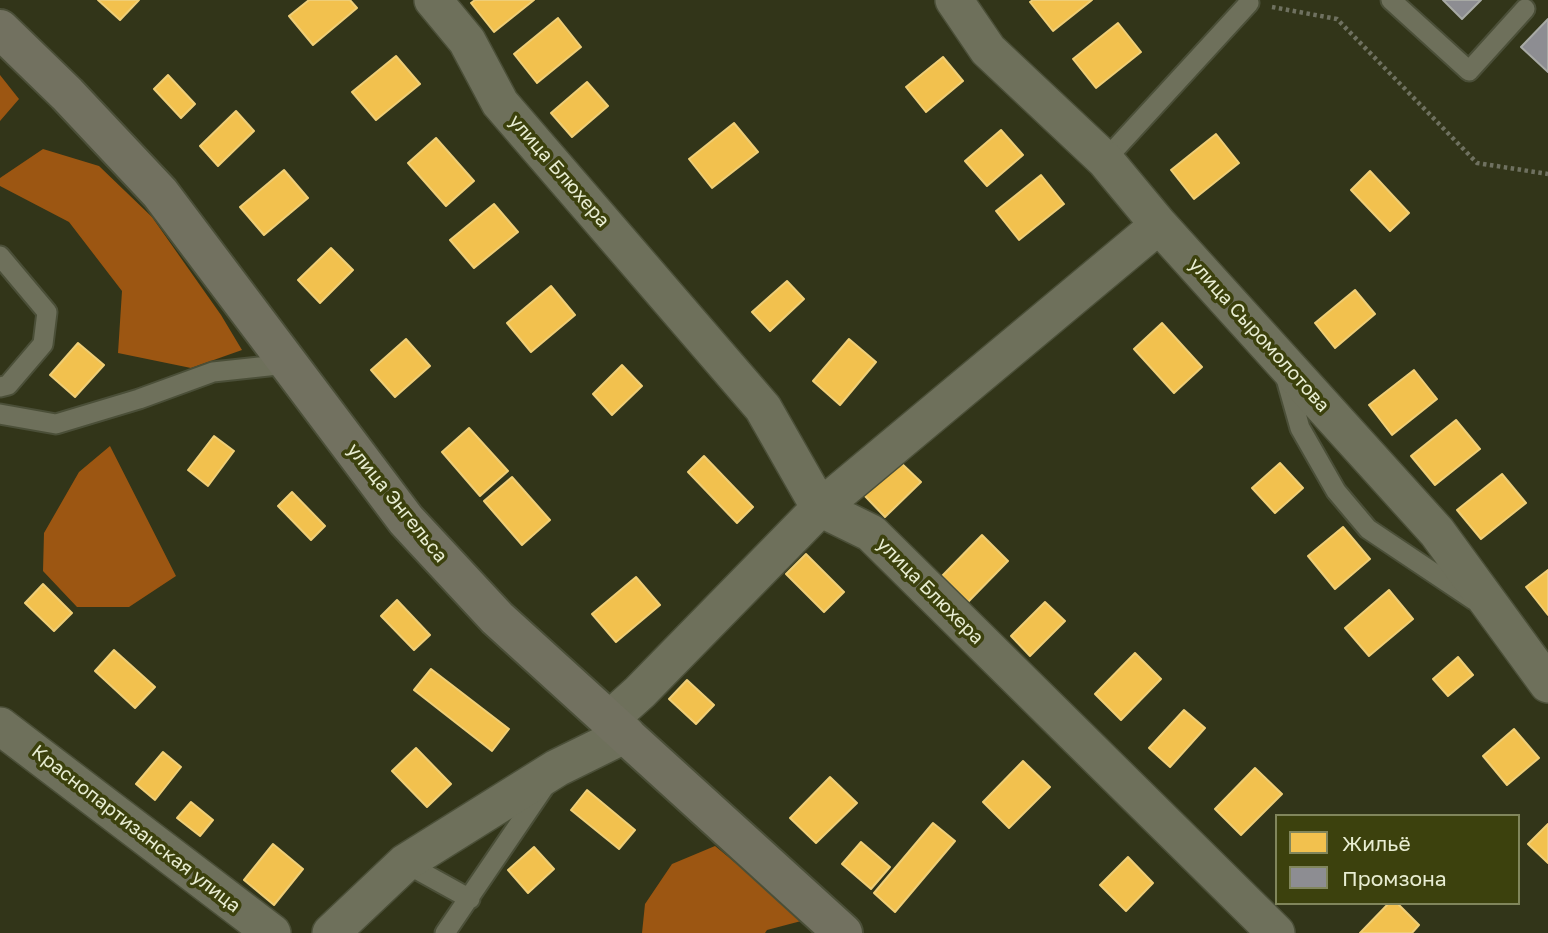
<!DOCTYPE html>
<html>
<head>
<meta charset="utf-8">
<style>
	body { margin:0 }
	#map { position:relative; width:1548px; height:933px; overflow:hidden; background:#323519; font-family:"Golos Text",sans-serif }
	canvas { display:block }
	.legend { position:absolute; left:1275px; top:814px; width:245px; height:91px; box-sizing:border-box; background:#3c410d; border:2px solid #81865c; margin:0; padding:9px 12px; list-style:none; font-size:21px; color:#e8edd2 }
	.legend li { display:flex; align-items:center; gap:14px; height:35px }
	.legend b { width:35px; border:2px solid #81865c }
</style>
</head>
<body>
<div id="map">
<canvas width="1548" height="933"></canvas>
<ul class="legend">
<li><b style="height:19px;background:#f2c14e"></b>Жильё</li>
<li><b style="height:19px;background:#8d8d92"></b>Промзона</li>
</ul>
</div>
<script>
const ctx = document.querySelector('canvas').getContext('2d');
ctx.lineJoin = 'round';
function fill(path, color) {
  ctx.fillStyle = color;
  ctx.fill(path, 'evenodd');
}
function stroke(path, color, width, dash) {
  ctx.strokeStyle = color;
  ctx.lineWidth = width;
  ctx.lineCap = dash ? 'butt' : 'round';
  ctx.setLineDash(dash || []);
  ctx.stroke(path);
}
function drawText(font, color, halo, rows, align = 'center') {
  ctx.font = font + ' "Golos Text",sans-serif';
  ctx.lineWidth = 7;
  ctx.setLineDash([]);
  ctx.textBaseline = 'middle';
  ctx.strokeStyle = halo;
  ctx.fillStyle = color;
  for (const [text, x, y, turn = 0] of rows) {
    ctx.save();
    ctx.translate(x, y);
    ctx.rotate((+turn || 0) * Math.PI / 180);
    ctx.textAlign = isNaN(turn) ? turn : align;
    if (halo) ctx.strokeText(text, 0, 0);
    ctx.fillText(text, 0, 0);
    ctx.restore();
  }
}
fill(new Path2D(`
	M0 75 19 99 0 121Z
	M43 149 99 166 152 217 221 315 242 350 191 368 118 353 122 291 69 222 0 186V178Z
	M110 446 176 576 129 607H77L43 571 44 533 79 472Z
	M715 846 805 920 767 930 765 933H642L645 904 672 864Z`), '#9c5612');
const homes = new Path2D(`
	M98 0H139L120 20Z
	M309 0H350L357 8 313 45 289 16Z
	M475 0H534L494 32 471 3Z
	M1033 0H1092L1053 31 1030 2Z
	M558 18 581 47 537 83 514 54Z
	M1118 23 1141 52 1096 88 1073 59Z
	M396 56 420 84 376 120 352 92Z
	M943 57 963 81 926 112 906 87Z
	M168 75 195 104 181 118 154 89Z
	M587 82 608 106 572 137 551 113Z
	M236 111 254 131 218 166 200 146Z
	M734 123 758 152 712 188 689 159Z
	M1001 130 1023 155 987 186 965 161Z
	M1216 134 1239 163 1194 199 1171 170Z
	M436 138 474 181 446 206 408 163Z
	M284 170 308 198 264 235 240 207Z
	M1370 171 1409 213 1390 231 1351 190Z
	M1041 175 1064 204 1019 240 996 211Z
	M494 204 518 232 474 268 450 240Z
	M331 248 353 270 320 303 298 280Z
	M787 281 804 299 770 331 752 312Z
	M551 286 575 315 531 352 507 323Z
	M1355 290 1375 314 1335 348 1315 323Z
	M1162 323 1202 367 1174 393 1134 349Z
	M406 339 430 366 395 397 371 370Z
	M849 339 876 362 840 405 813 381Z
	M78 343 104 365 75 397 50 375Z
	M622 365 642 386 612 415 593 394Z
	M1414 370 1437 399 1392 435 1369 405Z
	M1456 420 1480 449 1435 485 1411 456Z
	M469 428 508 471 480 496 442 452Z
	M214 436 234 451 208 486 188 470Z
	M704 456 753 507 737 523 688 472Z
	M899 461 921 482 885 517 864 495Z
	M1280 463 1303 488 1275 513 1252 488Z
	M1502 474 1526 503 1481 539 1457 510Z
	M512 477 550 520 522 545 484 501Z
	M292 492 325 526 311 540 278 506Z
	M1343 527 1370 559 1335 589 1308 556Z
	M982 535 1008 561 968 602 942 576Z
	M806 554 844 592 824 612 786 574Z
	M1548 570V615L1526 587Z
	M636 577 660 605 616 642 592 614Z
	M43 584 72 613 54 631 25 603Z
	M1389 590 1413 619 1369 656 1345 628Z
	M397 600 430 635 414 650 381 616Z
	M1045 602 1065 621 1030 656 1011 636Z
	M114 650 155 687 135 708 95 671Z
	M1135 653 1161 679 1121 720 1095 694Z
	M1458 657 1473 675 1448 696 1433 679Z
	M431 669 509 729 492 751 414 690Z
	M687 680 714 705 696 724 669 699Z
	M1184 710 1205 728 1170 767 1149 748Z
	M1514 729 1539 758 1507 785 1483 756Z
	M416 748 451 784 427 807 392 771Z
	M163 752 181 767 155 800 136 784Z
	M1023 761 1050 787 1009 828 983 802Z
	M1255 768 1282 794 1241 835 1215 809Z
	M830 777 857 803 816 843 790 818Z
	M587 790 635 830 619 849 571 810Z
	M191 802 213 820 200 836 177 818Z
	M933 823 955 841 895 912 874 893Z
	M1548 824V863L1528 844Z
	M861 842 890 867 871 889 842 864Z
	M273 844 303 869 274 905 244 880Z
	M534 847 554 869 528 893 508 870Z
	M1128 857 1153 883 1126 911 1100 885Z
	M1389 903H1397L1419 925 1412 933H1360Z`);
fill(homes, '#f2c14e');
stroke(homes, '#efce76', 2);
const industry = new Path2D(`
	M1443 0H1481L1462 19Z
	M1548 19V72L1521 47Z`);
fill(industry, '#8d8d92');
stroke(industry, '#a8aaa5', 2);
const lane = new Path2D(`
	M1391 0 1469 71 1525 9
	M1105 160 1249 3 1248 0
	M0 256 47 312 43 344 8 385 0 387
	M1285 375 1300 428 1336 491 1368 529 1474 600
	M0 414 56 424 139 399 213 372 287 364
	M405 863 470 899
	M445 933 547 783`);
const street = new Path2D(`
	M433 0 467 41 500 103 763 408 820 508 871 533 1276 933
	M954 0 988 50 1105 160 1159 225 1437 532 1548 684
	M609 720 640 692 820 508 1159 225
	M0 726 272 933
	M331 933 405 863 557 768 626 734`);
const secondary = new Path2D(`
	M0 29 67 94 160 193 406 520 497 618 843 933`);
stroke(lane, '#4b4f38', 23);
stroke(street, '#4b4f38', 40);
stroke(secondary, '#4b4f38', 42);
stroke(new Path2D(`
	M1272 7 1337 19 1477 163 1548 174`), '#6f7160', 4.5, [3.5, 3.5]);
stroke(lane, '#6e705b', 19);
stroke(street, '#6e705b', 37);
stroke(secondary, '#727160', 38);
drawText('19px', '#e8edd2', '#3c410d', [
	["улица Блюхера",559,171,49],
	["улица Сыромолотова",1259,335,48],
	["улица Энгельса",397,503,51],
	["улица Блюхера",930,591,45],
	["Краснопартизанская улица",136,829,38]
]);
</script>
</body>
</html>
